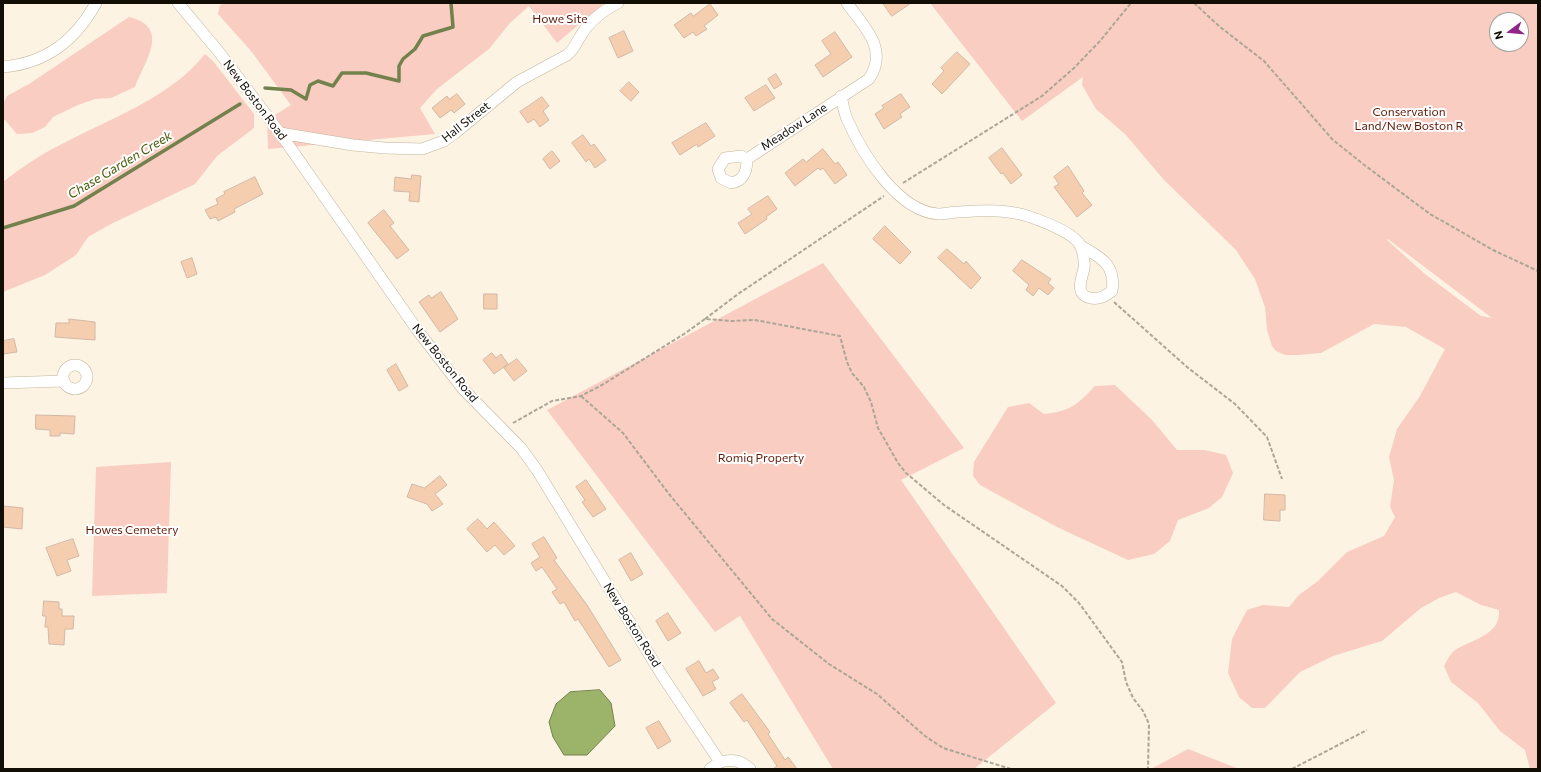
<!DOCTYPE html>
<html>
<head>
<meta charset="utf-8">
<style>
	body { margin:0 }
	#map { position:relative; width:1541px; height:772px; overflow:hidden; background:#fcf3e3; font-family:Commissioner,sans-serif }
	canvas { display:block }
	.frame { position:absolute; inset:0; border:4px solid #120d05; pointer-events:none }
	.north { position:absolute; left:1489px; top:12px; width:40px; height:40px; box-sizing:border-box; background:#fff; border:1px solid #a09e9b; border-radius:50%; rotate:254deg; font-size:11px; font-weight:700; line-height:16px; text-align:center; color:#120d05 }
	.north::after { content:''; display:block; margin:auto; width:14px; height:18px; background:#90268a; clip-path:polygon(50% 0,100% 100%,50% 72%,0 100%) }
</style>
</head>
<body>
<div id="map">
<canvas width="1541" height="772"></canvas>
<div class="frame"></div>
<div class="north">N</div>
</div>
<script>
const ctx = document.querySelector('canvas').getContext('2d');
ctx.lineJoin = 'round';
function fill(path, color) {
  ctx.fillStyle = color;
  ctx.fill(path, 'evenodd');
}
function stroke(path, color, width, dash) {
  ctx.strokeStyle = color;
  ctx.lineWidth = width;
  ctx.lineCap = dash ? 'butt' : 'round';
  ctx.setLineDash(dash || []);
  ctx.stroke(path);
}
function drawText(font, color, halo, rows, align = 'center') {
  ctx.font = font + ' Commissioner,sans-serif';
  ctx.lineWidth = 4;
  ctx.setLineDash([]);
  ctx.textBaseline = 'middle';
  ctx.strokeStyle = halo;
  ctx.fillStyle = color;
  for (const [text, x, y, turn = 0] of rows) {
    ctx.save();
    ctx.translate(x, y);
    ctx.rotate((+turn || 0) * Math.PI / 180);
    ctx.textAlign = isNaN(turn) ? turn : align;
    if (halo) ctx.strokeText(text, 0, 0);
    ctx.fillText(text, 0, 0);
    ctx.restore();
  }
}
fill(new Path2D(`
	M226 3H604L557 43 529 6 510 23 489 49 437 89 420 108 435 134 268 149 267 120 291 105 251 51 218 14 220 5Z
	M930 3H1538V769H1530L1525 750 1500 731 1478 703 1451 682 1444 666C1447 661 1450 654 1454 651 1471 639 1501 636 1499 610L1481 605 1456 592 1439 598 1421 608 1382 641 1333 656 1300 672 1265 708H1252L1239 697 1228 673 1232 639 1247 610 1263 605 1289 607 1299 595 1318 581 1347 552 1384 536 1395 517 1390 507 1394 480 1389 457 1397 429 1420 396 1445 349 1406 327 1374 324 1321 353 1298 355H1285L1276 351 1272 346 1267 330 1265 307 1255 279 1236 250 1164 180 1126 135 1096 109 1082 85 1083 77 1022 121ZM1497 20H1521V44H1497ZM1386 239 1389 240 1492 318 1481 316 1425 274Z
	M129 17C171 27 145 61 135 87L111 98 95 99 78 105 53 117 45 127 32 133 17 134 3 118V104L7 96 29 84Z
	M205 54 213 61 254 114V128L217 156 195 184 111 224 88 237 76 255 45 275 3 292V182C21 168 41 154 62 144 111 118 170 98 205 54Z
	M823 263 964 448 901 480 1056 703 974 769H833L740 616 715 632 547 410Z
	M1115 385 1152 420 1177 450H1205L1226 455 1233 473 1222 497 1209 508 1178 520 1170 541 1154 554 1128 560 1057 527 980 485 973 476 974 462 1008 407 1029 403 1044 414C1071 411 1077 405 1095 386Z
	M171 462 167 593 92 596 96 467Z
	M1188 749 1239 769H1151Z`), '#f9cdc1');
const water = new Path2D(`
	M600 690 611 703 615 726 587 755H564L553 737 549 722 556 704 570 692Z`);
fill(water, '#9cb36a');
stroke(water, '#73814c', 1);
stroke(new Path2D(`
	M265 88 291 90 306 99 310 85 318 81 333 86 342 73H366L399 81V66L403 59 415 49 423 36 453 27 451 3
	M3 228 74 206 240 104`), '#73814c', 3.5);
const building = new Path2D(`
	M883 3H911L892 16Z
	M710 4 718 15 704 26 707 29 696 36 693 32 684 38 674 25 691 13 693 16Z
	M624 31 633 51 618 58 609 38Z
	M835 32 852 57 823 77 815 65 831 54 822 41Z
	M957 52 970 64 942 94 932 84 944 71 941 68Z
	M776 74 782 84 774 89 768 79Z
	M629 82 639 92 631 101 620 91Z
	M766 85 775 98 754 111 745 98Z
	M457 94 465 104 454 113 451 110 440 118 432 108 447 96 449 99Z
	M901 94 910 107 900 114 902 117 884 129 875 114 884 108 882 106Z
	M542 97 549 106 543 111 549 120 540 127 534 119 528 123 520 112Z
	M706 123 715 136 698 147 697 144 680 155 672 143Z
	M583 135 591 146 594 144 606 160 595 168 589 159 586 162 572 143Z
	M1002 148 1022 175 1011 184 1003 173 1001 174 989 158Z
	M823 149 835 164 838 162 847 175 835 184 823 168 820 170 818 168 795 186 785 173 803 159 806 162Z
	M552 151 560 161 550 169 543 159Z
	M1068 166 1084 191 1082 193 1092 205 1077 217 1054 187 1059 184 1054 177Z
	M412 175 421 176 419 202 409 201 410 192 394 191 395 177 411 179Z
	M255 177 263 194 234 209 235 212 218 221 216 217 210 219 205 210 218 204 216 199 225 194 224 192Z
	M768 196 777 209 766 217 767 219 745 234 738 223 752 214 748 209Z
	M384 210 394 223 390 226 409 250 397 259 368 223Z
	M885 226 911 252 900 264 873 239Z
	M947 249 964 264 966 261 981 278 971 289 938 258Z
	M192 258 197 274 187 278 181 262Z
	M1022 260 1051 279 1048 283 1054 288 1048 295 1039 288 1033 296 1026 290 1029 285 1013 271Z
	M441 292 458 319 440 332 419 302 429 295 431 298Z
	M484 294H497V309H484Z
	M69 319 95 322V340L55 337 56 323H69Z
	M14 339 17 352 3 354V341Z
	M492 353 496 358 501 354 508 364 494 374 483 360Z
	M517 359 527 371 514 381 504 368Z
	M396 364 408 386 399 391 387 370Z
	M36 415 75 416 74 434 60 433V436H50V430L36 429Z
	M440 476 447 485 435 494 443 504 432 511 427 504 407 497 412 484 424 488Z
	M586 480 606 509 593 517 582 502 585 500 576 487Z
	M1265 494 1285 495V510H1280V521L1264 520Z
	M4 506 23 508 22 529 3 527Z
	M478 519 487 529 494 522 515 546 504 555 495 545 487 552 467 529Z
	M544 537 557 558 554 560 587 605 621 660 609 667 578 619 575 621 564 602 560 604 552 592 557 589 542 567 536 571 531 563 540 557 532 544Z
	M73 539 79 556 67 560 71 571 57 576 46 548Z
	M631 553 643 574 631 581 619 560Z
	M44 601 59 602V609H62V616H74L73 629H65L64 645 49 644 48 627H45L46 616H43Z
	M668 613 681 633 668 641 656 621Z
	M699 661 706 673 713 669 719 678 712 682 716 689 703 696 686 669Z
	M742 694 770 732 768 734 785 760 788 757 797 769H773L777 766 747 720 744 722 730 703Z
	M659 721 671 741 658 749 646 728Z`);
fill(building, '#f5cdaf');
stroke(building, '#d2b8a6', 1);
const minor = new Path2D(`
	M178 3 219 52 280 133 418 331 463 389 521 448 537 470 663 677 720 762C732 759 741 760 750 769
	M3 67C46 63 75 41 96 3
	M841 96C843 104 844 112 847 119 862 153 897 211 938 214 945 214 952 212 959 212 985 210 1012 209 1036 219 1049 224 1076 234 1081 247 1083 252 1085 263 1084 268 1082 279 1074 294 1090 298 1099 300 1105 296 1112 291 1116 264 1101 258 1081 246
	M280 133 353 145 385 148 422 149 444 141 455 133 517 82 567 55C574 50 576 43 580 37 589 21 602 11 618 3
	M747 159C747 171 744 181 731 183L721 178 718 169 725 158 741 156 747 159 869 79C889 49 864 27 847 3
	M63 377a12 12 0 1 1 24 0a12 12 0 1 1-24 0Z
	M3 383 63 381
	M710 769 720 762`);
stroke(minor, '#c3b49b', 12);
stroke(new Path2D(`
	M1194 3 1220 27 1264 61 1333 140 1363 164 1430 214 1493 250 1538 271
	M903 183 1042 96 1074 68 1100 41 1131 3
	M1114 302 1187 367 1235 404 1267 437 1282 479
	M705 319 738 294 884 196
	M581 396 623 433 669 494 772 619 829 664 877 694 925 736 943 748 1011 769
	M513 423 552 401 581 396 602 385 684 334 705 319 732 321 755 320 840 336 847 362 852 373 864 387 871 402 878 428 898 463 906 473 944 505 1062 586 1079 603 1122 662 1126 682 1133 698 1143 711 1149 724 1148 769
	M1292 769 1367 730`), '#aca598', 2, [4, 2]);
stroke(minor, '#fff', 11);
drawText('12px', '#5e1905', '#fff', [
	["Howe Site",560,19],
	["Conservation",1409,112],
	["Land/New Boston R",1409,126],
	["Romiq Property",761,458],
	["Howes Cemetery",132,530]
]);
drawText('12px', '#120d05', '#fff', [
	["New Boston Road",255,100,53],
	["Hall Street",466,122,-38],
	["Meadow Lane",794,127,-33],
	["New Boston Road",445,363,51],
	["New Boston Road",632,625,58]
]);
drawText('italic 13px', '#495c09', '#fff', [
	["Chase Garden Creek",120,165,-31]
]);
</script>
</body>
</html>
